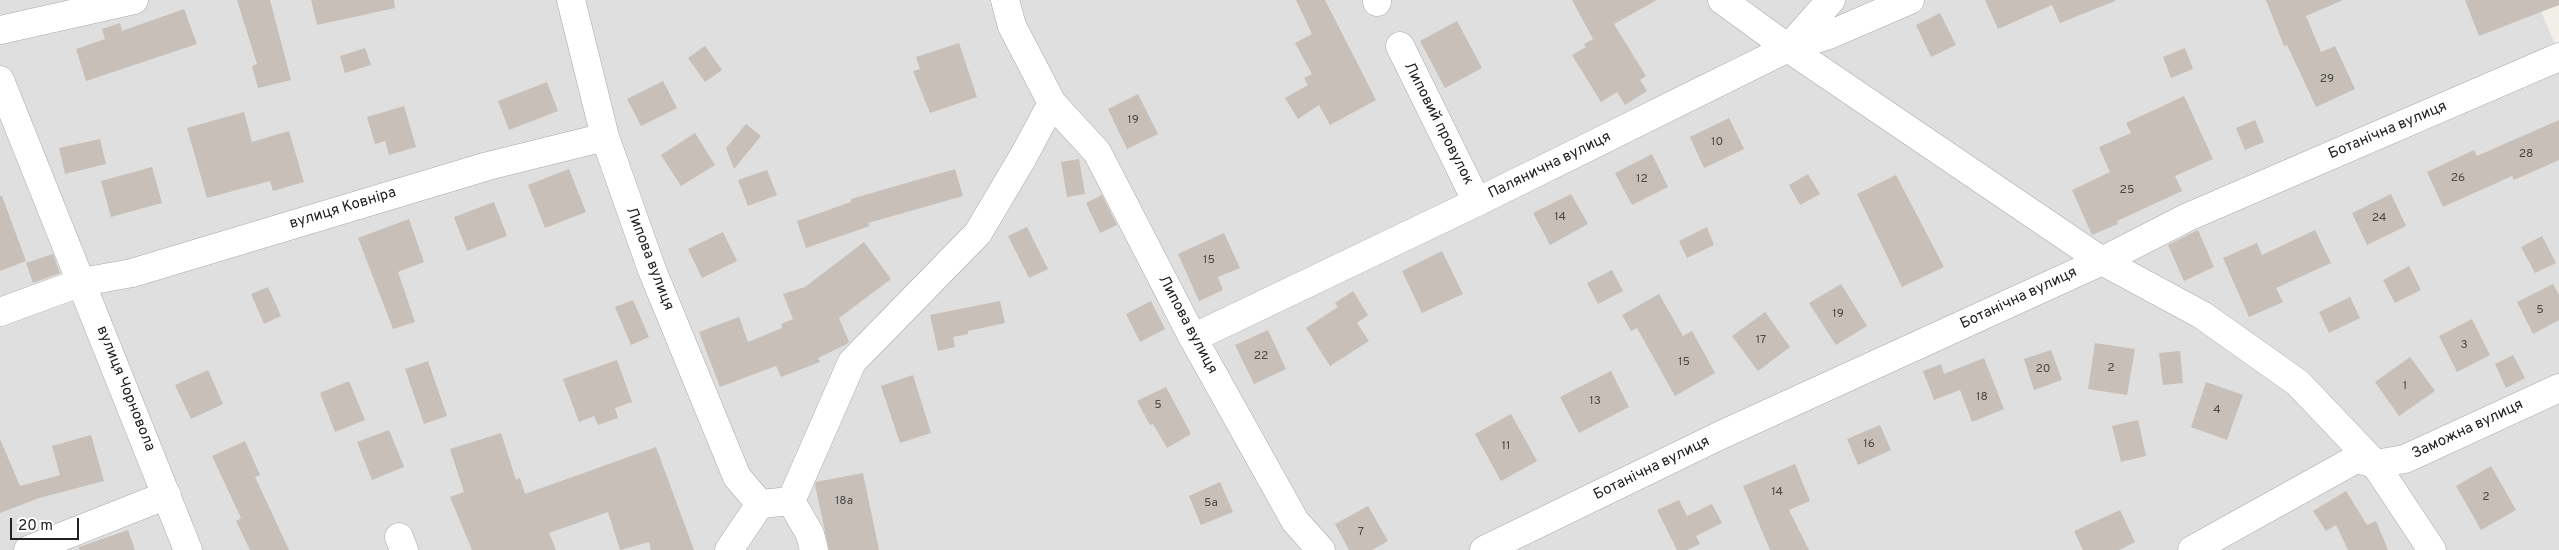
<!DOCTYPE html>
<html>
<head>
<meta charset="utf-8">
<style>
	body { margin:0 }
	#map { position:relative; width:2559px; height:550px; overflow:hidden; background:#f2efe9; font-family:Overpass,sans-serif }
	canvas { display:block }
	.scale { position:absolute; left:10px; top:518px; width:69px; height:22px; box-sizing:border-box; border:2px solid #222; border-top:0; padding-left:6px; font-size:15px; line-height:18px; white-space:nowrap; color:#222; -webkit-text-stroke:4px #fff; paint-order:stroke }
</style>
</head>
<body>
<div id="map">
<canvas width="2559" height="550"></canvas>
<div class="scale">20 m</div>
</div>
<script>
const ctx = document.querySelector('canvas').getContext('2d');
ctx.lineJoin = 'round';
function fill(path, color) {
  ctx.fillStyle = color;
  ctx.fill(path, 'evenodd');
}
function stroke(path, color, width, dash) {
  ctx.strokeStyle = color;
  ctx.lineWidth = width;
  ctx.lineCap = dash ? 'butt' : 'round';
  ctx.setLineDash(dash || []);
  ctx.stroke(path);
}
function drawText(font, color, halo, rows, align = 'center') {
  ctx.font = font + ' Overpass,sans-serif';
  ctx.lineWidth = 5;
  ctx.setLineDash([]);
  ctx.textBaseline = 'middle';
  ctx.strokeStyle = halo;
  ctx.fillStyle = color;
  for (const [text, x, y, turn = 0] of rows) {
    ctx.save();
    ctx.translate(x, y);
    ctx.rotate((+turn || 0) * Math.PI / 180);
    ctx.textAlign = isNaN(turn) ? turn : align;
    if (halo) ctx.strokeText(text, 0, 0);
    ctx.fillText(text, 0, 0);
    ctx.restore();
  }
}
fill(new Path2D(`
	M0 0H2536L2559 53V550H0Z`), '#e0dfdf');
fill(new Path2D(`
	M237 0H270L291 80 258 88 252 66 257 64Z
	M311 0H394L395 8 317 25Z
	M1296 0H1325L1376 100 1330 125 1319 105 1298 119 1285 98 1308 85 1304 78 1312 74 1295 43 1312 34Z
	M1572 0H1657L1614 24 1646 76 1640 80 1647 91 1625 105 1617 92 1601 102 1572 55 1586 47 1584 44 1593 39Z
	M1985 0H2115V1L2060 23 2052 5 1998 29Z
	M2266 0H2343L2306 16 2321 52 2335 46 2355 89 2316 107 2287 45 2284 46Z
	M2465 0H2559V5L2479 36Z
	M184 9 197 44 86 81 76 49 105 39 102 29 120 23 122 31Z
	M1940 13 1956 45 1931 57 1916 25Z
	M1457 21 1482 68 1445 88 1420 41Z
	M959 43 977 97 930 113 913 71 920 69 916 57Z
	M705 46 722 70 705 82 688 58Z
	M365 48 371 65 345 73 340 56Z
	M2185 48 2193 69 2171 78 2163 57Z
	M663 81 677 108 641 126 627 99Z
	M547 82 558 111 509 130 498 101Z
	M1138 94 1158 134 1127 149 1108 109Z
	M2184 96 2213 159 2175 176 2182 191 2117 221 2118 224 2092 235 2072 190 2110 172 2099 147 2131 133 2126 123Z
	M404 106 416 147 389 155 385 141 375 144 367 117Z
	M244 112 252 142 289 131 304 182 273 191 270 181 207 198 187 128Z
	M1729 118 1744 149 1704 168 1690 137Z
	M2255 120 2264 142 2245 150 2236 128Z
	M2559 120V160L2514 180 2512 176 2443 207 2427 172 2474 150 2477 156Z
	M746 124 761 136 734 169 726 148Z
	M695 133 715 165 681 186 661 155Z
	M100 139 106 164 65 174 59 148Z
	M1652 154 1668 187 1632 205 1615 173Z
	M1079 159 1085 194 1067 197 1061 162Z
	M152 167 162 203 111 217 101 181Z
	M569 169 586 212 545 228 528 185Z
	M955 169 963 196 868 223 870 226 806 248 797 221 851 202V199Z
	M767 170 777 195 748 206 738 180Z
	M1808 174 1820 194 1800 205 1789 185Z
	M1896 175 1944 267 1902 287 1857 194Z
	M1571 194 1588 224 1550 245 1533 213Z
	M2391 194 2406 226 2367 245 2352 213Z
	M1102 195 1117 225 1100 233 1086 203Z
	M0 196H2L26 261 0 271Z
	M494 202 507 236 467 251 454 217Z
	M409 219 424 262 398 272 415 322 393 329 358 238Z
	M1027 227 1048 269 1029 278 1008 236Z
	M1707 227 1714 245 1687 258 1679 241Z
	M2198 230 2214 267 2184 281 2168 245Z
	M2315 230 2331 263 2276 288 2283 302 2249 317 2223 258 2257 243 2262 255Z
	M723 232 737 261 702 278 688 249Z
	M1224 233 1240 268 1218 277 1223 290 1199 301 1178 254Z
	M2542 236 2556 263 2535 273 2521 247Z
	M864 242 891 279 839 318 849 342 847 344 818 358 820 362 781 377 776 366 720 387 699 332 739 317 748 342 782 328 781 324 793 319 783 294 805 287Z
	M1442 251 1463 294 1422 313 1402 271Z
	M53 254 60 273 33 283 26 263Z
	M2409 266 2421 290 2395 303 2383 280Z
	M1612 270 1623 291 1598 304 1587 283Z
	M1841 284 1867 326 1836 345 1809 303Z
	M2553 284 2559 295V320L2533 334 2517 302Z
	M268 287 281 316 264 324 251 294Z
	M1353 291 1368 315 1357 323 1369 341 1330 366 1306 328 1338 307 1335 303Z
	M1659 294 1683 336 1692 331 1715 373 1675 396 1637 328 1631 331 1622 315Z
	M2350 297 2360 318 2329 333 2319 312Z
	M633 300 649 337 631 345 615 307Z
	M1000 301 1005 323 968 331V334L953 337 955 347 938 351 930 315Z
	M1151 301 1165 329 1140 342 1126 314Z
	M1765 312 1790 347 1758 371 1732 336Z
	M2472 319 2490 355 2457 372 2439 336Z
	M1268 330 1286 369 1254 384 1235 345Z
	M2095 343 2135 349 2127 395 2088 389Z
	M2051 350 2062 380 2034 390 2024 359Z
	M2180 351 2183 383 2163 385 2159 353Z
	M2513 355 2525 378 2506 388 2495 364Z
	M2410 357 2435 391 2399 416 2375 382Z
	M1984 358 2004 409 1972 422 1960 390 1934 400 1923 371 1941 364 1944 374Z
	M617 360 632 402 615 408 618 418 598 425 594 416 579 422 563 379Z
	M428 361 447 416 424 424 405 369Z
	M208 370 223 404 191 419 175 385Z
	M1611 371 1629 407 1579 433 1560 397Z
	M913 375 931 433 900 443 881 386Z
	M349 381 365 420 335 432 320 393Z
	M2206 382 2243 395 2227 440 2191 427Z
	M1166 387 1191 434 1167 448 1153 424 1150 425 1137 401Z
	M1511 414 1537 461 1501 481 1475 434Z
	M2138 420 2146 456 2121 462 2112 426Z
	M1880 425 1891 450 1858 465 1847 439Z
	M389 430 404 467 372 480 357 442Z
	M501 433 516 480 520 478 525 494 656 447 694 550H651L649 542 620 550 608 512 549 533 556 550H472L450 497 464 492 450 449Z
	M91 435 104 481 39 498 0 513V439L20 486 60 475 52 446Z
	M245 441 260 475 255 477 289 550H250L236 521 241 518 212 456Z
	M1795 464 1810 501 1789 510 1809 550H1770L1743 486Z
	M2491 466 2516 510 2481 530 2456 486Z
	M863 473 879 550H829L815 485 816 482Z
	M1220 482 1233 512 1201 525 1189 496Z
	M2346 491 2367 525 2376 521 2388 550H2348L2336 525 2326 531 2313 511Z
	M1679 500 1687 516 1712 504 1722 523 1696 536 1700 544 1687 550H1677L1657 510Z
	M1368 506 1388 541 1372 550H1349L1335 524Z
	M2120 510 2135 542 2119 550H2083L2074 531Z
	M128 530 135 550H79V547Z`), '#c7bfb8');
const minor = new Path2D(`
	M571 0 605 137 652 270 737 477 760 504
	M1005 0 1012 26 1052 103 1097 152 1193 338 1295 521 1321 550
	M1377 0V2
	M1722 0 1788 48 2102 261 2202 315 2298 383 2375 464 2432 550
	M0 30 134 0
	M1400 46 1477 202
	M1789 47 1831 0
	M0 80 188 550
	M0 312 82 282 132 273 488 166 605 137
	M1193 338 1477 202 1788 48 1829 35 1910 0
	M791 501 810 534 814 550
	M399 537 404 550
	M28 550 167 495
	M729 550 760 504 791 501 852 362 978 233 1023 157 1052 103
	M1484 550 1721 435 2102 261 2188 217 2559 57
	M2192 550 2356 459 2375 464 2405 459 2559 388`);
stroke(minor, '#a9a9a9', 29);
stroke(minor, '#fff', 28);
drawText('12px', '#4b4948', null, [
	["29",2327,80],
	["19",1133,121],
	["10",1717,143],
	["28",2526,155],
	["26",2458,179],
	["12",1642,180],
	["25",2127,191],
	["14",1560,218],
	["24",2379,219],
	["15",1209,261],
	["5",2540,311],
	["19",1838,315],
	["17",1761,341],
	["3",2464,346],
	["22",1261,357],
	["15",1684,363],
	["2",2111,369],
	["20",2043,370],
	["1",2405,387],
	["18",1982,398],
	["13",1595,402],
	["5",1158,406],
	["4",2217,411],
	["16",1869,445],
	["11",1506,447],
	["14",1777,493],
	["2",2486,498],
	["18а",844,502],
	["5а",1211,504],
	["7",1361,533]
]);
drawText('15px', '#222', '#fff', [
	["Липовий провулок",1438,124,63],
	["Ботанічна вулиця",2388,131,-23],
	["Палянична вулиця",1550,166,-26],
	["вулиця Ковніра",343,209,-17],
	["Липова вулиця",649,259,69],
	["Ботанічна вулиця",2019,299,-25],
	["Липова вулиця",1187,325,62],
	["вулиця Чорновола",125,389,68],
	["Заможна вулиця",2468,430,-25],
	["Ботанічна вулиця",1652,469,-26]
]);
</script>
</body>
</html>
